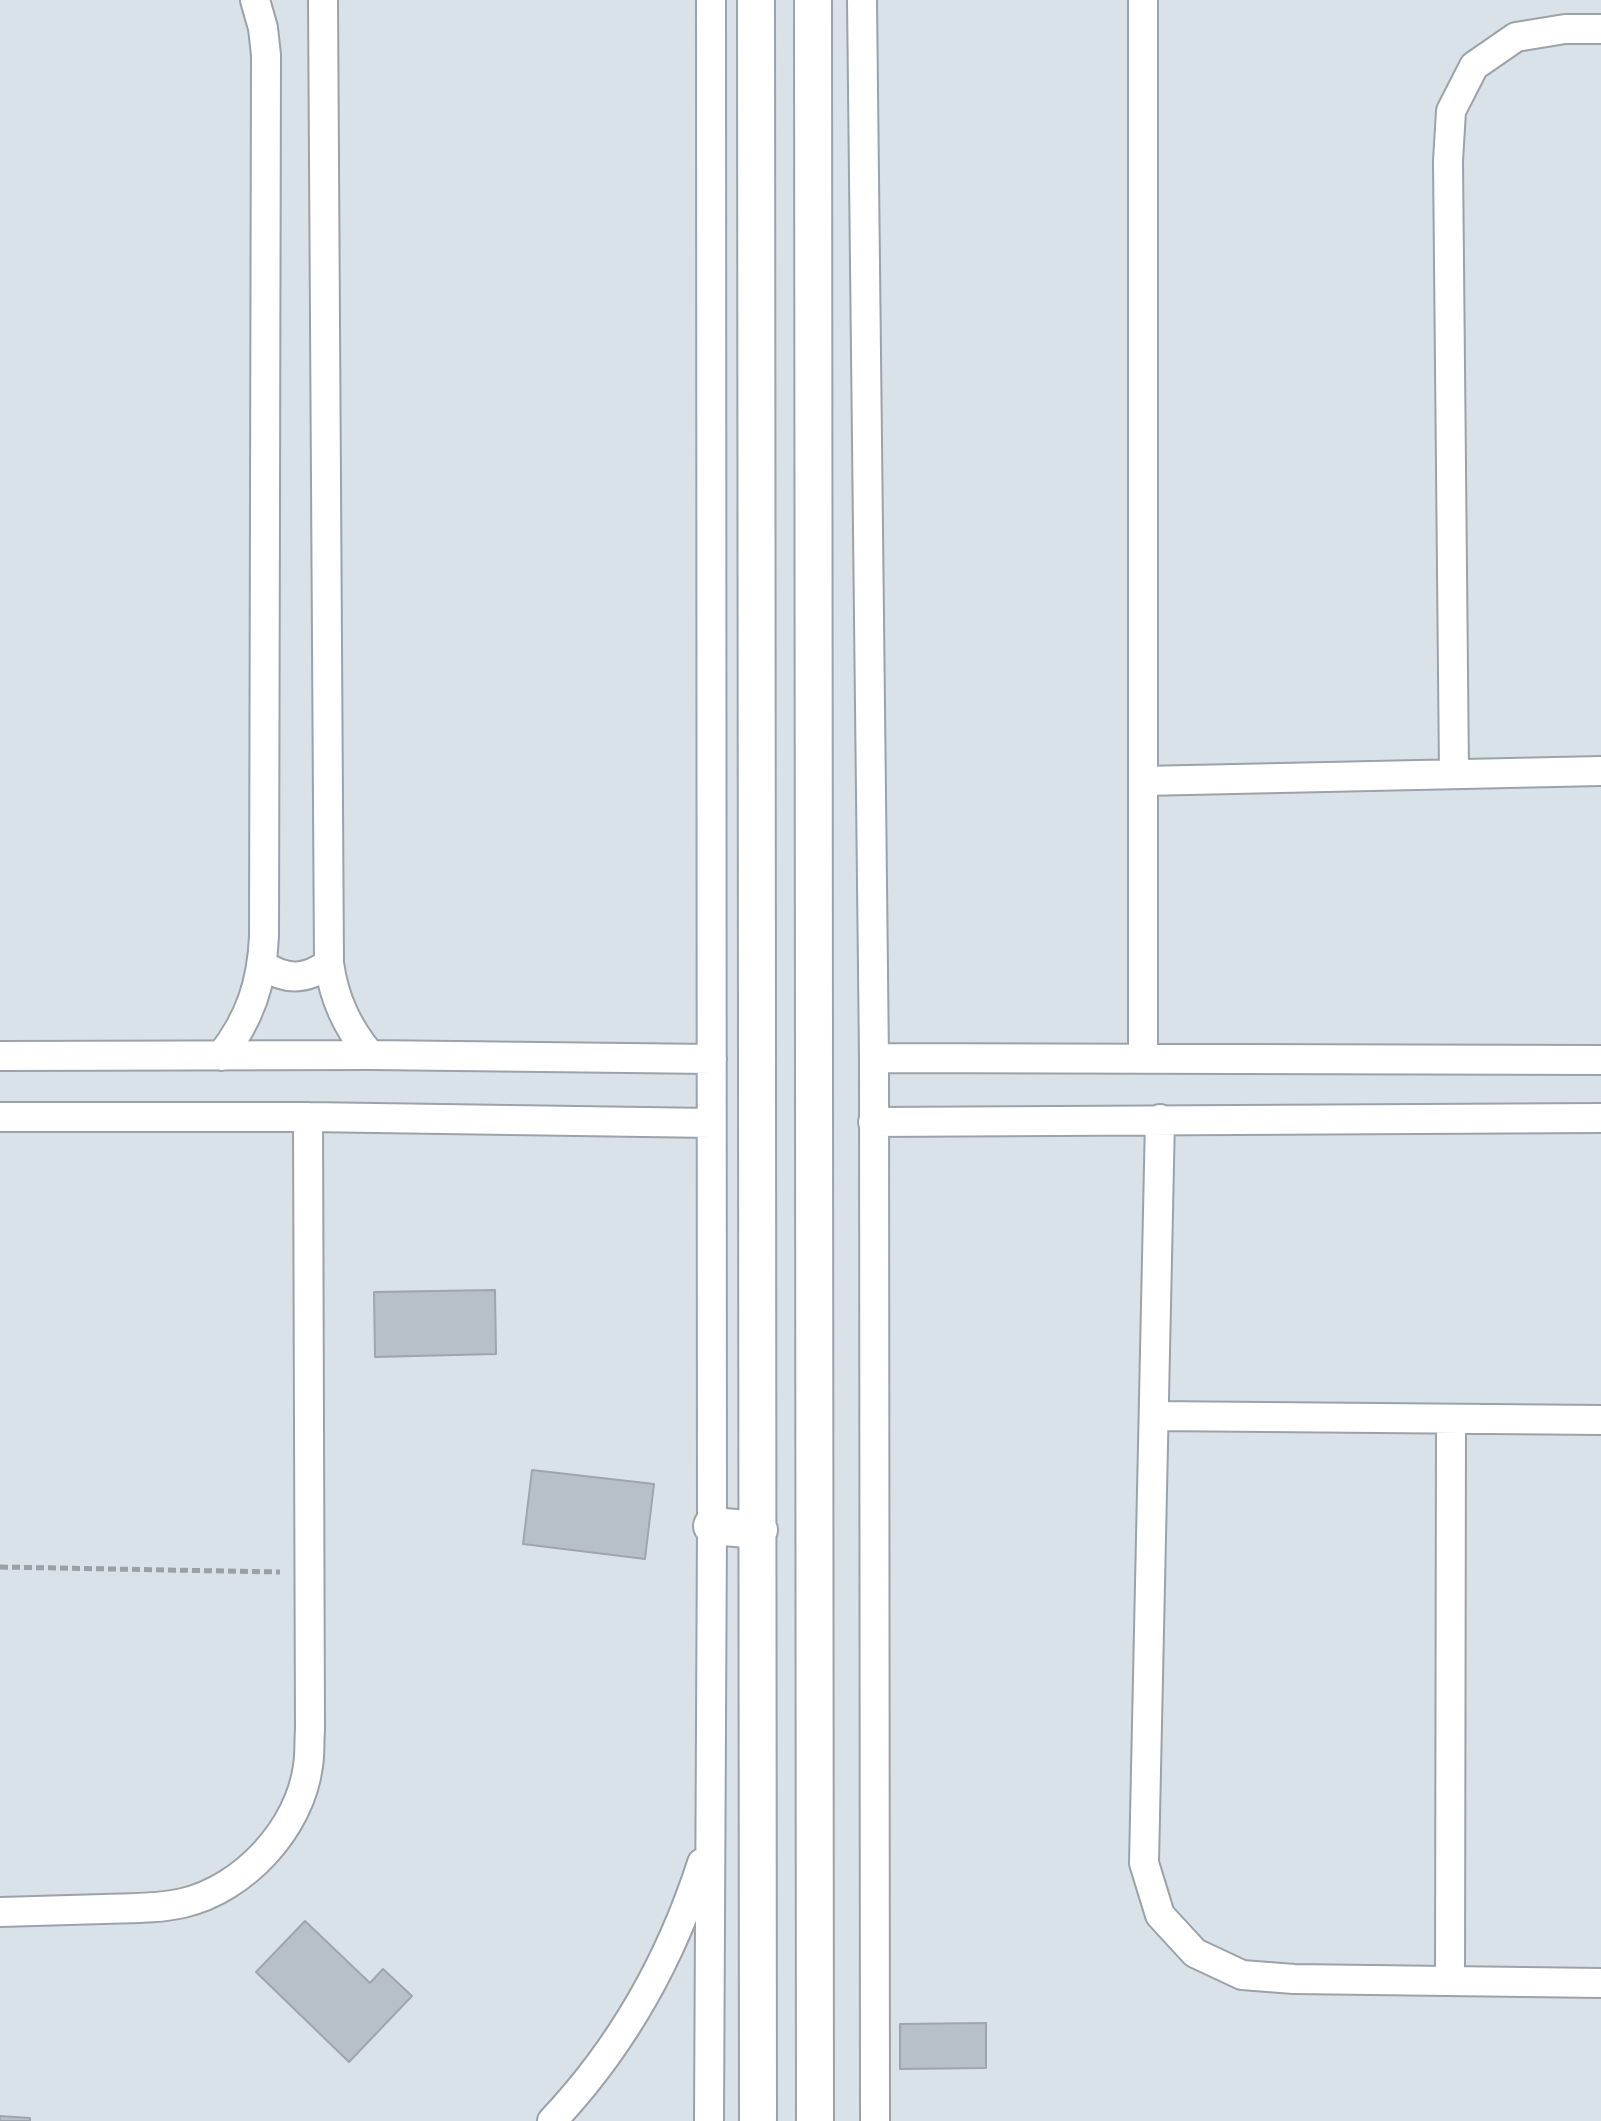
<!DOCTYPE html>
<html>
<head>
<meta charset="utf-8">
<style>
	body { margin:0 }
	canvas { display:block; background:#dae2e9 }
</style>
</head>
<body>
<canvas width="1601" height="2121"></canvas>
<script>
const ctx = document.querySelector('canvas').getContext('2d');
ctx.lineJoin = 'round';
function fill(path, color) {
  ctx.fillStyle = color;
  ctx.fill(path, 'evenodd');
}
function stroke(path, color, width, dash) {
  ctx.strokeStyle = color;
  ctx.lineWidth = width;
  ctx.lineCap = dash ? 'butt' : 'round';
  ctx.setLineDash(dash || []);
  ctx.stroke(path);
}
const building = new Path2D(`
	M495 1290 496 1354 375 1357 374 1292Z
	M532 1470 654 1484 645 1559 523 1544Z
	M305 1921 370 1983 383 1969 412 1996 349 2062 256 1972Z
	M986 2023V2068L900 2069V2024Z
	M0 2116 30 2118V2121H0Z`);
fill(building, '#b8c0c7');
stroke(building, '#9ea5ac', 2);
const minor = new Path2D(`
	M323 0 329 963C334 999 347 1027 370 1055
	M862 0 874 1058 875 2121
	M1143 0V1057
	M1454 774 1448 161 1451 111 1474 66 1516 37 1565 29H1601
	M1143 781 1601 771
	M263 965C286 981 307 980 329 963
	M0 1056 370 1055 712 1059
	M221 1056C250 1019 262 983 264 936L266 55 263 28 255 0
	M874 1058 1601 1060
	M0 1117H308L711 1123
	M1160 1119 1144 1863 1160 1915 1195 1953 1242 1975 1294 1979 1601 1983
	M873 1122 1601 1118
	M1154 1416 1601 1420
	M0 1912C35 1911 69 1910 104 1909 130 1908 157 1909 183 1903 244 1889 300 1828 308 1766 310 1754 309 1742 310 1730L308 1117
	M1450 1981 1451 1419
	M552 2121C621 2048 671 1959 702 1863
	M709 2121 712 1526 711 0`);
const tertiary = new Path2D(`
	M756 0 758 2121
	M813 0 815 2121
	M712 1526 759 1530`);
stroke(minor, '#9ba2a9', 32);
stroke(tertiary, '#9ba2a9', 40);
stroke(new Path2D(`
	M0 1567 280 1572`), '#9aa0a5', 5, [8, 4]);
stroke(minor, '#fff', 28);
stroke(tertiary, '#fff', 36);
</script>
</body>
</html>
